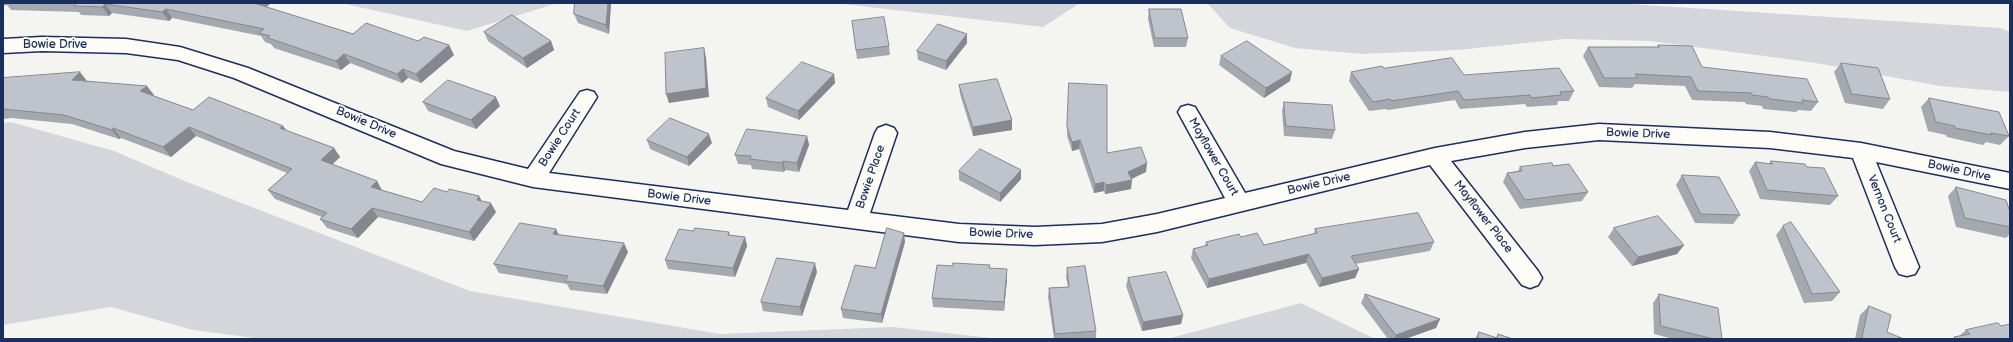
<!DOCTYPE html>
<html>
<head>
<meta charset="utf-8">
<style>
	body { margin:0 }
	#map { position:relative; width:2013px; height:342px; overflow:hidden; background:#f4f4f1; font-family:"Balsamiq Sans",sans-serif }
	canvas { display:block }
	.frame { position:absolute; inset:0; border:4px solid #1b2f5e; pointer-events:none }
</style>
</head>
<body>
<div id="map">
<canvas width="2013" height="342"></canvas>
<div class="frame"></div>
</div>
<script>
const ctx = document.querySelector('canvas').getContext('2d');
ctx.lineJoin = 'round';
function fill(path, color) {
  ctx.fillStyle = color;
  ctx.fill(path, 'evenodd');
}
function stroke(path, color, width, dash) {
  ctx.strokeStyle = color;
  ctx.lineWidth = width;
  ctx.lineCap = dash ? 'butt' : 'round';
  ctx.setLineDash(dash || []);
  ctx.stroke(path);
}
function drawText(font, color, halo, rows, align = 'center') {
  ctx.font = font + ' "Balsamiq Sans",sans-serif';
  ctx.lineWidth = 3.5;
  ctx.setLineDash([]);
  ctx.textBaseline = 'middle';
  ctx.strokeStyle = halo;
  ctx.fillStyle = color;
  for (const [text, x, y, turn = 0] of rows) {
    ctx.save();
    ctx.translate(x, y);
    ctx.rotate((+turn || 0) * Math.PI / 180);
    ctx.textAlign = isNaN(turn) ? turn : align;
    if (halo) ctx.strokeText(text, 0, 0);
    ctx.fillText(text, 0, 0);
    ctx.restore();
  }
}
fill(new Path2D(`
	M341 3H558L467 31Z
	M834 3H1080L1043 27Z
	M1207 3H1614L2000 28 2010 32V92L1940 86 1816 63 1650 41 1565 39 1457 50 1361 54 1295 48 1230 28Z
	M11 122 114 151 187 182 470 291 720 334 893 327 1000 339H262L193 330 111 307 3 325V123Z
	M1301 303 1375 339H1167Z`), '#d4d6db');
const minor = new Path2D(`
	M42 37 126 39 180 47 248 68 454 151 528 169 580 92 587 90 594 92 597 97 549 173 848 210 875 133 878 128 886 125 894 128 897 133 870 213 959 224 1035 227 1102 224 1157 214 1225 198 1178 112 1181 107 1188 105 1195 107 1245 193 1435 148 1525 132 1599 124 1770 132 1861 143 2010 173V189L1876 162 1919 267 1915 274 1907 276 1899 274 1895 267 1853 158 1770 148 1599 140 1525 148 1451 161 1538 271 1542 278 1538 285 1530 288 1522 285 1430 165 1157 232 1102 242 1035 245 959 242 533 187 441 164 234 78 178 60 126 53 42 51 3 53V39Z`);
stroke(minor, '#1b2f5e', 3);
fill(minor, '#fdfcf7');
fill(new Path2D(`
	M3 3H271L266 7 353 34 418 41 449 45 454 55 421 83 408 78 402 83 350 63 341 70 274 48 271 44 265 42 261 36 172 18 169 21 112 13 109 16 81 15 79 12 11 10 7 5 3 6Z
	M575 3H611L609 34 578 23 574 14Z
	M1149 9 1188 38 1186 47H1154L1148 19Z
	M852 21 889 46 890 55 857 59Z
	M484 32 551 41 554 50 527 68 488 41Z
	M967 34V43L946 70 918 60 917 51Z
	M1658 45 1702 67 1818 102 1811 111 1798 110 1796 112 1763 109 1762 106 1746 104 1745 102 1692 100 1685 86 1635 84 1632 88 1599 87 1583 56 1588 47H1657Z
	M1221 56 1290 81 1264 98 1219 65Z
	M1841 63 1890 99 1883 109 1845 103 1834 72Z
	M1384 68 1464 75 1574 91 1569 101H1558L1557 105 1527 107 1525 104 1460 109 1455 100 1388 110 1386 109 1369 111 1349 81 1351 72Z
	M834 74 835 83 799 120 768 107 766 98Z
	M3 78 87 81 154 95 153 96 193 110 283 126 287 131 334 148 340 157 332 165 377 181 382 190 422 202 447 192 479 196 481 201 496 212 474 241 378 217 358 238 327 228 320 219 322 217 275 199 268 190 287 173 196 136 171 157 121 138 119 139 72 124 11 118 3 119Z
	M1069 83 1107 153 1146 172 1131 179V189L1105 194 1104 191 1094 193 1079 149 1072 151 1067 136Z
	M959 85 1012 120V130L973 136 960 94Z
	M1929 98 2009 136 2000 145 1986 142 1983 145 1947 137 1946 135 1928 131 1921 107Z
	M423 102 500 106 476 129 428 111Z
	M1284 102 1335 130 1332 139 1284 136 1282 111Z
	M807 136 809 145 799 172 785 170 784 172 752 169 751 165 738 164 735 155Z
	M647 140 712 143 689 166 650 149Z
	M1771 161 1807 167 1838 196 1830 205 1760 199 1749 171 1755 162 1769 164Z
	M1553 166 1588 192 1582 201 1520 209 1503 182 1507 173 1518 171 1520 167Z
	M959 171 1021 179 1000 202 959 180Z
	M1682 175 1740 215 1733 224 1695 223 1676 185Z
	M1956 187 2010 212V234L2006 238 1956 227 1948 196Z
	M1783 226 1840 292 1832 301 1804 303 1776 235Z
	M1614 228 1684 245 1677 254 1632 266 1608 237Z
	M556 229 559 235 628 252 607 294 570 290 567 284 499 273 494 264Z
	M1315 229 1434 242 1430 251 1355 264 1359 269 1355 278 1319 287 1306 263 1207 288 1191 258 1193 249 1205 246 1206 242 1241 237 1264 245 1314 234Z
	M693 231 729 232 730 235 745 237 747 246 735 277 668 269 665 260Z
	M905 242 882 323 843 318 841 309Z
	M990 265V268L1007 278 1004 311 933 307 932 298 953 266Z
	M1067 268 1096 331V339H1054L1048 297 1049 288 1068 287 1066 277Z
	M817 272 802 316 763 311 761 302Z
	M1128 278 1183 315 1181 324 1142 331 1126 286Z
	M1365 294 1440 319 1436 328 1405 339H1388L1361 303Z
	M1659 294 1722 339H1673L1654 334 1653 303Z
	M1869 306 1887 332 1904 339H1855L1860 315Z
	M2001 326 2010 339H1952L1954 337 1959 336 1966 330Z
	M1479 332 1496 338 1498 334 1513 339H1475Z`), '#a4a8af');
fill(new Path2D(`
	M254 3H271L260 13Z
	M608 3H611L609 34 606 25Z
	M105 4 112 13 109 16 102 7Z
	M166 9 172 18 169 21 162 12Z
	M967 34V43L946 70V61Z
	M551 41 554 50 527 68 523 58Z
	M449 45 454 55 421 83 416 74Z
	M704 48 706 57 709 97 669 103 666 94Z
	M344 54 350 63 341 70 336 61Z
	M403 69 408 78 402 83 397 74Z
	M80 72 87 81 72 80Z
	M1292 72 1290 81 1264 98 1266 88Z
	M834 74 835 83 799 120 798 111Z
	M147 86 154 95 148 101 140 91Z
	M496 97 500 106 476 129 471 120Z
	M1012 120V130L973 136V127Z
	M283 126 290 135 280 128Z
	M189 127 196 136 171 157 163 147Z
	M113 128 121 138 119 139 112 130Z
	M709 134 712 143 689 166 687 157Z
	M807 136 809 145 799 172 797 163Z
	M1080 140 1079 149 1072 151V142Z
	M334 148 340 157 327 169 321 160Z
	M783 161 785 170 784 172 782 163Z
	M1147 163 1146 172 1127 181 1128 172Z
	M1021 170V179L1000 202V193Z
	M1132 180 1131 189 1105 194 1106 185Z
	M377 181 382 191 371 187Z
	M1104 182V191L1094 193 1095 184Z
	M479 196 484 205 477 200Z
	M491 203 496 212 474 241 469 232Z
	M372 208 378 217 358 238 351 229Z
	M556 229 560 238 553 234Z
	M904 233 905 242 882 323 881 314Z
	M745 237 747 246 735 277 733 268Z
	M624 243 628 252 607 294 603 286Z
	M1684 245 1677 254 1632 266 1638 257Z
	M1309 254 1306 263 1207 288 1209 279Z
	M815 263 817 272 802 316 800 307Z
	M1007 269V278L1004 311V302Z
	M1359 269 1355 278 1319 287 1322 278Z
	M1183 315 1181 324 1142 331 1143 322Z
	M1440 319 1436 328 1405 339H1394L1396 335Z`), '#86888f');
const building = new Path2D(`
	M66 3H255H254L353 34 366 23 418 41 424 37 449 45 416 74 403 69 397 74 344 54 336 61 268 38 270 36 259 33 264 29 166 9 162 12 105 4 102 7 74 6 77 3Z
	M575 3H608L606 25 574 14Z
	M1149 9H1181L1188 38H1155Z
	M512 15 551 41 523 58 484 32Z
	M884 17 889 46 856 50 852 21Z
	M938 24 967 34 946 61 917 51Z
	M1247 41 1292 72 1266 88 1221 56Z
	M1658 45 1692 46 1702 67 1807 79 1818 102 1802 100 1803 103 1770 99 1768 97 1752 95 1751 93 1698 91 1691 77 1635 74 1638 78H1604L1588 47H1659Z
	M704 48 706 88 666 94 665 53Z
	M1452 58 1464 75 1559 68 1574 91 1560 92 1561 95 1531 98 1530 95 1464 100 1458 91 1391 101 1390 99 1373 102 1351 72 1382 66 1384 68Z
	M802 62 834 74 798 111 766 98Z
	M1841 63 1878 68 1890 99 1852 94Z
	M80 72 72 80 147 86 140 91 193 110 209 97 283 126 280 128 334 148 321 160 377 181 371 187 422 202 434 188 447 192 449 189 479 196 477 200 491 203 469 232 372 208 351 229 320 219 327 213 268 190 292 169 189 127 163 147 113 128 112 130 64 115 3 109V78Z
	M997 79 1012 120 973 127 959 85Z
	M448 80 496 97 471 120 423 102Z
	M1069 83 1107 85V153L1141 147 1147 163 1128 172 1132 180 1106 185 1104 182 1095 184 1080 140 1072 142 1067 127Z
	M1929 98 1999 112 2009 136 1991 133 1992 135 1955 128V126L1936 122Z
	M1284 102 1332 105 1335 130 1286 126Z
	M670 118 709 134 687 157 647 140Z
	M747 129 807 136 797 163 783 161 782 163 750 159 751 156 735 155Z
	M980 149 1021 170 1000 193 959 171Z
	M1771 161 1805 164 1807 167 1824 168 1838 196 1767 190 1755 162 1772 164Z
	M1552 163 1553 166 1569 164 1588 192 1525 200 1507 173 1522 171 1520 167Z
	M1682 175 1719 177 1740 215 1701 214Z
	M1956 187 2006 200 2010 212V227L1965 218Z
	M1418 213 1434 242 1351 256 1359 269 1322 278 1309 254 1209 279 1193 249 1208 245 1206 242 1239 234 1241 237 1257 233 1264 245 1317 233 1315 229Z
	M1658 216 1684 245 1638 257 1614 228Z
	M1791 222 1840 292 1812 294 1783 226Z
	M520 223 556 229 553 234 624 243 603 286 565 281 568 276 494 264Z
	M695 228 729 232 728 235 745 237 733 268 665 260 679 229 693 231Z
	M887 228 904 233 881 314 841 309 855 265 875 268Z
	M777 258 815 263 800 307 761 302Z
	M953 263 990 265 989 268 1007 269 1004 302 932 298 937 265 953 266Z
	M1085 266 1096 331 1055 334 1049 288 1069 287 1067 268Z
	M1166 272 1183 315 1143 322 1128 278Z
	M1365 294 1440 319 1396 335Z
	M1659 294 1718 308 1722 339H1714L1661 326Z
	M1869 306 1891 315 1887 332 1904 339H1862Z
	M1998 323 2001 326 2010 324V339H1956L1954 337 1970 334 1966 330Z
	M1479 332 1497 338 1498 334 1513 339H1478Z`);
fill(building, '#bfc3cc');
stroke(building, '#86888f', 1);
drawText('12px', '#1b2f5e', '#fdfcf7', [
	["Bowie Drive",55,45],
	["Bowie Drive",366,123,23],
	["Bowie Drive",1638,134,2],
	["Bowie Court",560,138,-57],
	["Mayflower Court",1213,157,60],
	["Bowie Drive",1959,171,12],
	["Bowie Place",871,177,-71],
	["Bowie Drive",1319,184,-13],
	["Bowie Drive",679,198,7],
	["Vernon Court",1884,209,68],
	["Mayflower Place",1483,217,52],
	["Bowie Drive",1001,234,2]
]);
</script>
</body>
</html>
